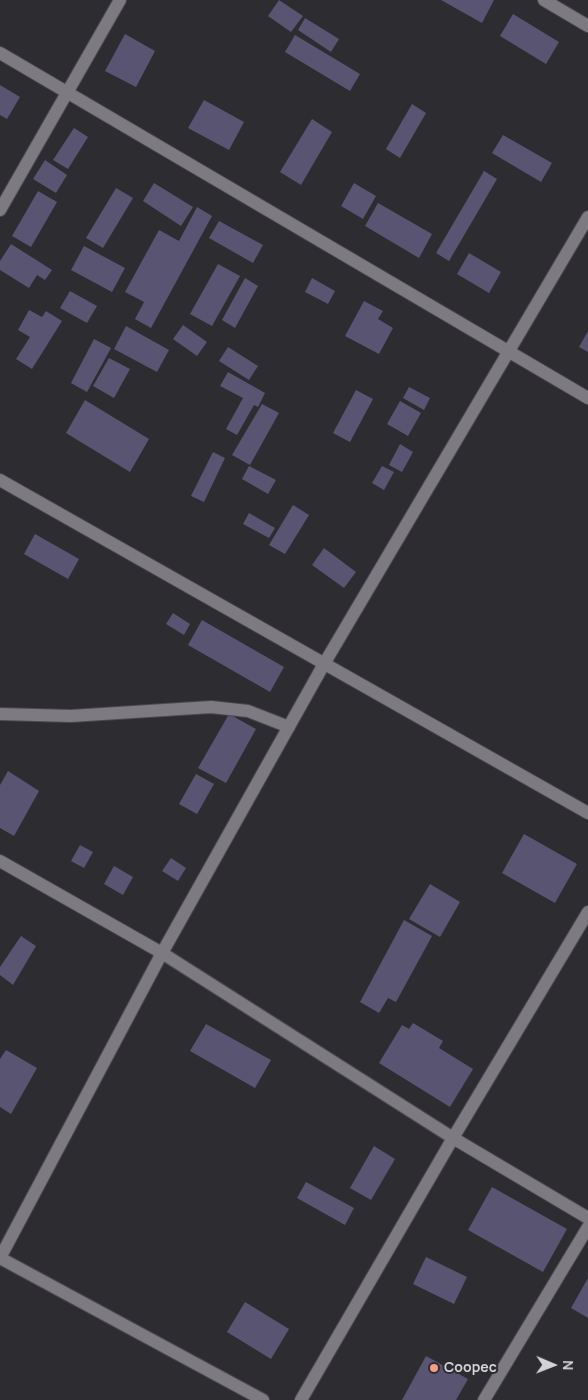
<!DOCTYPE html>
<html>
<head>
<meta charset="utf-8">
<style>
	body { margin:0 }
	#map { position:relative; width:588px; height:1400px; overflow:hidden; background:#2d2c31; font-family:Manrope,sans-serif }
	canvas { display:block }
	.north { position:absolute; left:528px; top:1340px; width:50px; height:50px; -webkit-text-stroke:4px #2d2c31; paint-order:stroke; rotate:91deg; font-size:14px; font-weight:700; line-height:20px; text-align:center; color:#d3d2d6 }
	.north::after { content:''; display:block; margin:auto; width:18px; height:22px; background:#d3d2d6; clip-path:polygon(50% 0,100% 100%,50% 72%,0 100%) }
</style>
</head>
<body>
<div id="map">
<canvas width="588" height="1400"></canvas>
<div class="north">N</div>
</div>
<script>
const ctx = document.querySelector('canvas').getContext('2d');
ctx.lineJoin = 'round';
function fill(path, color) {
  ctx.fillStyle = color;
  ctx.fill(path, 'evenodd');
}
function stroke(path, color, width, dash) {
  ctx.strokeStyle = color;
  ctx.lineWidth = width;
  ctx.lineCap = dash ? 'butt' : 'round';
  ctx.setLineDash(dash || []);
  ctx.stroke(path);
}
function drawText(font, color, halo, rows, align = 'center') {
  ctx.font = font + ' Manrope,sans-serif';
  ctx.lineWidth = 4;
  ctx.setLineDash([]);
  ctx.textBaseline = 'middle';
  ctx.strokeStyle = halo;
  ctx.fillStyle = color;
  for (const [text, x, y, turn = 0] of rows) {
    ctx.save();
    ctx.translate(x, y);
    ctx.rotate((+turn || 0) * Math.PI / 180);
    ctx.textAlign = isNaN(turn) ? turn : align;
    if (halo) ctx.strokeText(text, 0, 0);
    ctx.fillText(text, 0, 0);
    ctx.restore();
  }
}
fill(new Path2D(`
	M279 0 303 16 291 32 268 16Z
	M441 0H494L482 23Z
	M513 14 559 42 546 64 500 36Z
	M305 18 339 39 331 52 298 30Z
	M125 34 155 51 136 87 105 71Z
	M295 35 360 74 350 91 285 52Z
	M0 85 20 97 7 119 0 115Z
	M204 100 244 122 229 150 188 128Z
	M412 104 426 113 400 158 386 149Z
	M312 119 332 132 301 185 280 172Z
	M74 128 88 137 68 169 53 160Z
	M503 135 552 163 541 182 492 153Z
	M45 160 67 175 56 193 33 179Z
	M484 171 497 179 449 261 436 253Z
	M154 183 193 207 181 226 143 201Z
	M354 183 376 196 363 219 341 206Z
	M116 188 133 198 103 248 86 238Z
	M38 191 57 202 31 247 12 236Z
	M378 203 432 234 419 258 365 226Z
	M197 207 212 216 151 328 135 319 144 302 125 292 159 230 179 241Z
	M219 221 263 245 253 263 209 238Z
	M11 244 52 270 45 280 37 275 29 288 0 270V261Z
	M84 246 125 268 112 292 71 270Z
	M469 253 501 272 489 293 457 274Z
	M218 264 240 276 212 326 190 314Z
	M245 278 258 286 235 328 222 320Z
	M312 278 335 291 328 304 305 292Z
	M70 291 97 306 87 323 60 308Z
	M364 301 383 311 378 319 393 328 379 354 345 336Z
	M29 310 42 317 46 311 62 321 32 369 16 359 30 337 18 330Z
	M183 325 207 342 197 356 173 339Z
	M126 326 169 350 157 372 114 349Z
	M588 331V352L579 347Z
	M94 339 111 348 87 392 71 383Z
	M228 347 258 366 249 380 219 361Z
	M109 358 130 369 114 398 93 386Z
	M228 372 265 393 258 407 254 405 237 435 226 429 243 398 220 386Z
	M409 387 430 398 424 410 403 398Z
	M356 390 373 399 350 442 333 433Z
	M85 400 149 439 130 472 66 433Z
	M400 401 421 413 408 436 387 424Z
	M262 404 279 413 250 465 232 455Z
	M400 444 413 452 402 472 389 465Z
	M213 452 225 458 204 502 191 496Z
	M249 466 276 480 268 494 242 479Z
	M382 466 394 472 384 490 372 483Z
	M293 505 309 515 285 554 269 545Z
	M249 513 275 528 269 538 243 524Z
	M35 534 79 559 68 579 24 554Z
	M324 548 356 572 344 588 312 565Z
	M173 613 190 624 184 635 166 624Z
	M202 620 284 667 270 692 188 645Z
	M229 714 256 729 226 783 198 768Z
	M8 771 39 791 14 836 0 828V785Z
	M196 774 214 784 197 814 179 804Z
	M524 834 577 864 555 903 502 873Z
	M80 845 93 852 84 868 71 861Z
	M171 858 186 868 178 881 162 871Z
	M114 866 133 877 123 895 104 884Z
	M430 884 460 902 440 937 409 919Z
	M404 920 432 936 396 1002 388 998 379 1013 360 1002Z
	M21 936 36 946 13 985 0 975V967Z
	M413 1023 443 1041 439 1048 473 1069 450 1107 379 1063 402 1025 409 1029Z
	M206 1024 271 1060 255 1088 190 1051Z
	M6 1050 37 1068 11 1114 0 1107V1059Z
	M374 1146 395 1159 371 1200 350 1188Z
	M306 1182 354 1208 345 1225 297 1198Z
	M492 1187 567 1229 543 1272 468 1230Z
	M426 1257 467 1277 454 1304 413 1284Z
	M588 1278V1318L571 1308Z
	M245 1302 289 1329 271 1359 227 1332Z
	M426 1356 468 1379 456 1400H402Z`), '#5a5473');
const minor = new Path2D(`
	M544 0 588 26
	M0 53 588 398
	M0 210 120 0
	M0 480 588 813
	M0 714 71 716 211 707 248 711 289 727
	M0 861 162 953 453 1138 588 1218
	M0 1258 162 953 324 664 588 217
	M0 1258 263 1400
	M301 1400 453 1138 588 912
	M484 1400 588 1227`);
stroke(minor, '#4b494e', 14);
stroke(minor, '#7d7a81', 12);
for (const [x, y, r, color] of [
	[434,1368,5,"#f39f83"]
]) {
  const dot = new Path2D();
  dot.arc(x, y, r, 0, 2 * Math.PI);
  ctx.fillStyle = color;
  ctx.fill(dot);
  stroke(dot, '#2d2c31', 2);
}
drawText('bold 14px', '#d3d2d6', '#2d2c31', [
	["Coopec",444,1368]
], 'left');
</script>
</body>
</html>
